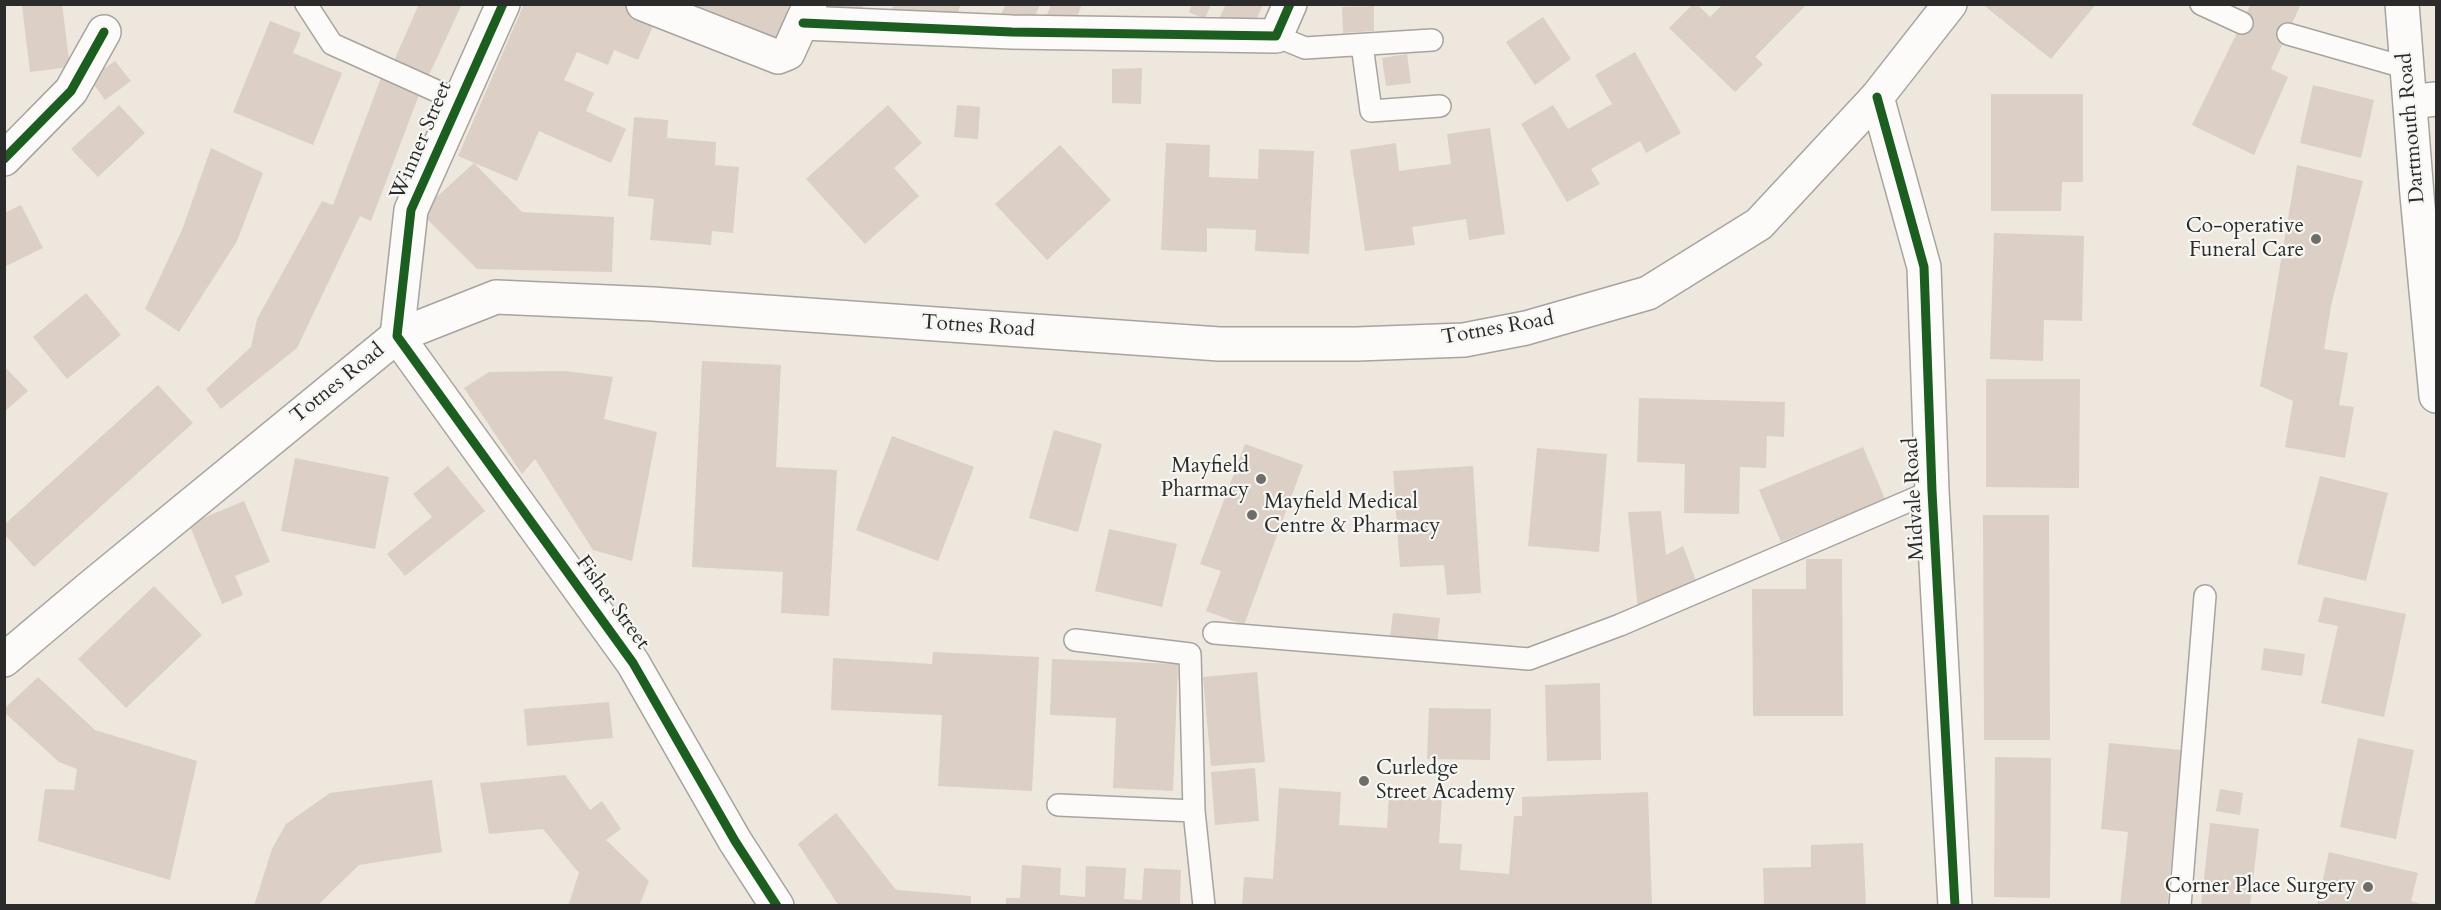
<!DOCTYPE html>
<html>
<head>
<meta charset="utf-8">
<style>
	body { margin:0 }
	#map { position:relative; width:2441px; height:910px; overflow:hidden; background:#ede7dd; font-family:Cardo,serif }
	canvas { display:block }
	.frame { position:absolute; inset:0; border:6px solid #2b2b2b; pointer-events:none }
</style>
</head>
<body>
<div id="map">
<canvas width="2441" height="910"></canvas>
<div class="frame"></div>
</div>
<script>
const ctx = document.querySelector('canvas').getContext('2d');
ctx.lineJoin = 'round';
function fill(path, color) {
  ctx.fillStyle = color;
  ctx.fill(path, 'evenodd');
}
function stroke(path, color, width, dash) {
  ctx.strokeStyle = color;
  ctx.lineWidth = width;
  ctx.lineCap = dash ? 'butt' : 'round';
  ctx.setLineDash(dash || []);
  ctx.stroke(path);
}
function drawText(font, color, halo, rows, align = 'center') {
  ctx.font = font + ' Cardo,serif';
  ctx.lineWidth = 4.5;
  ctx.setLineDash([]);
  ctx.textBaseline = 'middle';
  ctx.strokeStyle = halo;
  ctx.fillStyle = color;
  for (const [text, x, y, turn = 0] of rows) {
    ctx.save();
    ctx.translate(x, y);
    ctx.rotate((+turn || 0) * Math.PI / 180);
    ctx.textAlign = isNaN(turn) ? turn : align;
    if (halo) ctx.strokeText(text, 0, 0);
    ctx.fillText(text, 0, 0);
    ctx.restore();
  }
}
fill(new Path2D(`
	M35 4H62L70 67 30 72 22 6Z
	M419 4H462L428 77 393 63Z
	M524 4H628L657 17 638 60 614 50 608 65 577 52 564 80 594 93 586 111 626 129 611 163 539 131 517 181 458 156Z
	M669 4H789L780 39 755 36Z
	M825 4H864L859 16 823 9Z
	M894 4H961L956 18 890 13Z
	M1006 4H1040L1035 17 999 18Z
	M1051 4H1082L1073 27 1044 23Z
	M1192 4H1211L1205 19 1189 12Z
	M1226 4H1263L1254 25H1216Z
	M1693 4H1697L1710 17 1723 4H1807L1755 57 1763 64 1735 92 1669 28Z
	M1982 4H2096L2051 59Z
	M2251 4H2301L2271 69 2288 77 2254 155 2192 125Z
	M1374 6V31L1343 33 1342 7Z
	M1543 17 1571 59 1535 85 1506 42Z
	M270 21 301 33 293 53 342 73 313 145 233 112Z
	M1635 52 1681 133 1646 153 1640 141 1591 169 1600 184 1567 202 1521 124 1553 105 1568 129 1612 104 1595 75Z
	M1407 54 1411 83 1386 86 1382 58Z
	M115 61 131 81 105 100 90 79Z
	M1142 68 1141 104 1112 103V69Z
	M381 78 419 95 371 221 360 216 297 348 221 409 206 389 251 347 257 319 322 201 333 205Z
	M2313 85 2374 100 2361 158 2300 143Z
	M1991 94H2083V182H2062L2061 211H1991Z
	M119 105 145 133 98 177 71 149Z
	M888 105 922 143 894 168 919 196 865 244 806 179Z
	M957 105 980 107 978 139 954 137Z
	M634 117 668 120 667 138 716 142 715 165 739 167 733 233 712 231 711 245 650 240 654 199 628 196Z
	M1490 128 1505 234 1469 240 1466 219 1412 227 1415 245 1365 251 1350 150 1396 143 1399 171 1451 164 1447 134Z
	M1166 143 1210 145 1209 177 1258 179 1259 149 1314 151 1309 254 1255 251 1256 230 1207 228V252L1161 250Z
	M1060 145 1111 200 1047 260 995 204Z
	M211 148 263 173 237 241 179 332 145 309 182 230Z
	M474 163 522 212 614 217 612 272 477 269 420 212Z
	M2297 165 2363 181 2331 306 2324 349 2348 353 2339 405 2354 407 2345 458 2285 447 2293 401 2260 386Z
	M21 205 43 248 4 267V213Z
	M1994 233 2084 236 2082 321 2044 320 2043 361 1990 359Z
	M86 293 121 335 67 379 33 337Z
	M702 361 781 365 776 467 837 470 829 616 781 613 783 572 692 567Z
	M4 366 28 391 4 412Z
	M565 371 613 377 604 419 657 432 632 561 593 550 535 459 522 474 464 388 489 372Z
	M1986 379H2080L2079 488 1986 487Z
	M158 385 193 423 34 567 4 534V525Z
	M1639 398 1785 402 1784 437 1767 436 1766 468 1740 467 1739 514 1684 513 1685 464 1637 462Z
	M1054 430 1102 444 1078 532 1029 518Z
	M892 436 974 467 938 561 856 530Z
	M1245 444 1303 465 1244 625 1206 611 1221 571 1200 564Z
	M1863 447 1885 499 1781 542 1759 490Z
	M1537 448 1607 454 1599 552 1528 546Z
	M295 458 389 477 375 549 281 531Z
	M448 466 485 511 405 576 387 554 432 517 413 494Z
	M1473 466 1481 593 1447 595 1444 565 1400 567 1393 471Z
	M2320 476 2388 493 2366 581 2297 564Z
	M244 501 270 562 235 576 243 595 222 604 189 524Z
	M1661 511 1666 555 1683 546 1698 586 1638 610 1628 512Z
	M1983 515H2049L2050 740H1984Z
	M1109 529 1177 544 1162 607 1095 591Z
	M1806 559H1842L1843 716H1753L1752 589H1806Z
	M154 586 202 635 126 708 78 659Z
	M2324 597 2406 614 2384 717 2321 703 2338 626 2318 622Z
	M1393 613 1440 618 1437 644 1390 638Z
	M2264 648 2305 654 2302 676 2261 670Z
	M933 652 1039 657 1032 791 938 786 942 715 831 710 833 658 932 664Z
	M1052 659 1178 664 1173 791 1113 788 1116 718 1050 715Z
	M1257 672 1265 762 1211 766 1203 677Z
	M38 677 95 730 197 761 170 880 38 841 45 789 74 790 77 769 59 762 4 712V709Z
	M1600 683 1601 760 1547 761 1545 685Z
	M609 702 613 738 527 746 524 709Z
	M1429 708 1491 709 1490 760 1427 759Z
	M2358 738 2414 750 2396 839 2340 827Z
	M2109 743 2182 750 2167 906H2120L2128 832 2101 829Z
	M1995 757 2051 758 2050 898 1994 897Z
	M1255 768 1259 821 1215 825 1211 772Z
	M565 775 590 810 602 801 621 829 606 840 649 881 639 906H568L579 873 543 829 489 834 480 783Z
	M432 780 442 852 359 865 321 902 319 906H254L272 849 286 824 330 793Z
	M1279 788 1341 792 1339 825 1387 828 1389 794 1442 797 1439 843 1462 844 1460 870 1509 874 1514 816H1522V797L1648 792 1652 906H1242L1244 877 1273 879Z
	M2220 789 2243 793 2240 815 2216 811Z
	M836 813 896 890 971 896V906H839L798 844Z
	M2210 823 2259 829 2250 906H2201Z
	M1863 843 1866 906H1764L1763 868 1811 867V845Z
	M2329 852 2418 873 2411 901 2427 906H2317Z
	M1022 865 1061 868 1060 895 1085 897 1086 866 1126 868 1124 899 1142 900 1144 868 1181 870 1180 906H1006V898H1020Z`), '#dccfc6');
const lane = new Path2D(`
	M306 4 332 44 459 101
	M2201 4 2242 23
	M2288 34 2407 68
	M1276 36 1305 48 1432 40
	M1362 45 1371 111 1440 106
	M1214 633 1529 659 1620 625 1932 491
	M1075 640 1190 654 1194 811 1204 906
	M1058 805 1194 811
	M2180 906 2205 596`);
const street = new Path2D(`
	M643 4 778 57 788 53 810 4
	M803 23 1012 32 1276 36 1290 4
	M1877 97 1924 267 1932 491 1955 906
	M2410 102 2436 99
	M4 159 71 91 104 32`);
const secondary = new Path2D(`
	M503 4 411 210 397 336 633 663 735 841 777 906`);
const primary = new Path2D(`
	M2402 4 2417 195 2436 396
	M4 660 92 586 397 336 496 297 653 304 1219 344H1357L1464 340 1526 328 1648 293 1759 224 1877 97 1950 4`);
stroke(lane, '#a7a39e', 24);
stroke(street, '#a7a39e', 36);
stroke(secondary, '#a7a39e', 36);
stroke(primary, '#a7a39e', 36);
stroke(lane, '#fcfbfa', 21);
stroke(street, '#fcfbfa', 33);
stroke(secondary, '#fcfbfa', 33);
stroke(primary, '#fcfbfa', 33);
stroke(new Path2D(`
	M503 4 411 210 397 336 633 663 735 841 777 906
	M803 23 1012 32 1276 36 1290 4
	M1877 97 1924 267 1932 491 1955 906
	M4 159 71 91 104 32`), '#1b5e20', 9);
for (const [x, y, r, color] of [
	[2316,239,6,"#6f6d69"],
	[1261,479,6,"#6f6d69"],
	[1252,515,6,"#6f6d69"],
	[1364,781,6,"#6f6d69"],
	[2368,887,6,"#6f6d69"]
]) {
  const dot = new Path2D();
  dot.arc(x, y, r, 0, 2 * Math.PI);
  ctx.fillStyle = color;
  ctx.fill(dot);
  stroke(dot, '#f6f6f2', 2);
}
drawText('21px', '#2b2b2b', '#f6f6f2', [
	["Dartmouth Road",2412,128,-95],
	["Winner Street",422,141,-67],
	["Totnes Road",978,327,4],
	["Totnes Road",1498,329,-10],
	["Totnes Road",338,384,-39],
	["Midvale Road",1915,499,-93],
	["Fisher Street",612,603,54]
]);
drawText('21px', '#2b2b2b', '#f6f6f2', [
	["Co-operative",2304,227],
	["Funeral Care",2304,251],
	["Mayfield",1249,467],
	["Pharmacy",1249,491],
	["Mayfield Medical",1264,503,"left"],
	["Centre & Pharmacy",1264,527,"left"],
	["Curledge",1376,769,"left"],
	["Street Academy",1376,793,"left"],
	["Corner Place Surgery",2356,887]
], 'right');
</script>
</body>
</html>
